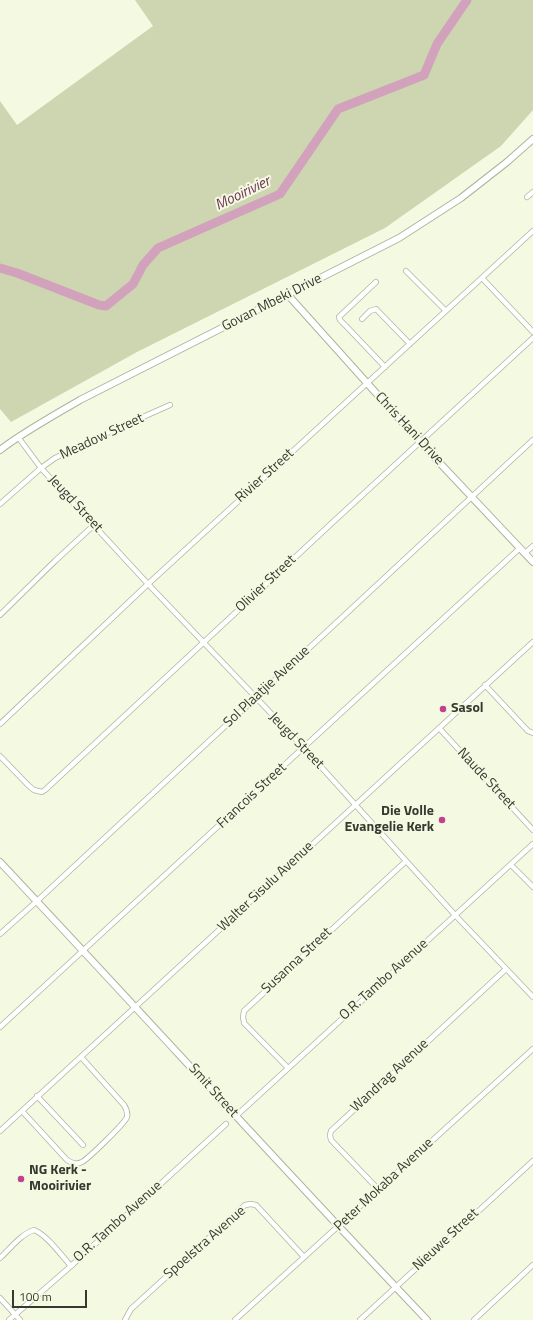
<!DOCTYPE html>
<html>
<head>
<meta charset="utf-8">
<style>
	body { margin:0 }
	#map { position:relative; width:533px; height:1320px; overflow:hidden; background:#f4f9e2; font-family:"Titillium Web",sans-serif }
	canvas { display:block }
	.scale { position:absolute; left:12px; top:1290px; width:75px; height:18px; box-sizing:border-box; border:2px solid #373930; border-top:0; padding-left:5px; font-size:12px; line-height:14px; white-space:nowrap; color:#373930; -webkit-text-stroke:3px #f4f9e2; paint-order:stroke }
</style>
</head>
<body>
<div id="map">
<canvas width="533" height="1320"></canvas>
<div class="scale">100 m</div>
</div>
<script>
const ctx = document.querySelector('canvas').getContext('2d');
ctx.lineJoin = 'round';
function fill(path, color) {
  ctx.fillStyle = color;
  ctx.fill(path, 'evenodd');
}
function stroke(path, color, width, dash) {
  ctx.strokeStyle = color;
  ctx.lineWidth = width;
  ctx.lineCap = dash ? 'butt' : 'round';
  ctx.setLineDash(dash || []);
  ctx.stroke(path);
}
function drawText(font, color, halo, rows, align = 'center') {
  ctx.font = font + ' "Titillium Web",sans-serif';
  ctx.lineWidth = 4;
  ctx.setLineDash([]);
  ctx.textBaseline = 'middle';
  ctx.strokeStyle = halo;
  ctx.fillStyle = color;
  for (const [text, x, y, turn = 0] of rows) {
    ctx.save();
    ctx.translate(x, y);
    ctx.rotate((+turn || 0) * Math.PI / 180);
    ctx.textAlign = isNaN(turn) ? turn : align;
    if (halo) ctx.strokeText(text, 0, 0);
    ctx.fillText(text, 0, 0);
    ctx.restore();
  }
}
fill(new Path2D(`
	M135 0H533V110L501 146 385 228 137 352 11 422 0 409V101L17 125 153 26Z`), '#ced5b1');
stroke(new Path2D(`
	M0 268 17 273 99 305 106 306 133 284 143 265 158 248 280 194 338 109 424 75 437 44 467 0`), '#d2a2bc', 9);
const street = new Path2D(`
	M527 197 533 192
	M406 271 446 311
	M482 278 533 332
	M376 282 339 317 340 320 346 326 385 367
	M362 319 370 311 376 309 410 344
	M18 437 41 468 148 584 304 748 455 915 533 997
	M0 504 41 468 55 458 98 437 170 405
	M525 553 533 546
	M0 615 55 561 94 525
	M485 685 528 731 533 733
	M0 724 148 584 533 231
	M439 728 533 830
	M0 756 29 786 34 790 42 792 45 790 333 522 533 338
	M511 865 533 887
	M0 934 37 901 533 440
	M0 1027 520 548
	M288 1068 244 1023 243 1017 244 1011 406 861
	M37 1096 83 1145
	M22 1111 67 1160C72 1163 76 1165 82 1162 89 1158 125 1123 127 1117 128 1112 126 1108 124 1105L81 1057
	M236 1116 533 844
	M0 1131 533 642
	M379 1190 331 1140 330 1135 331 1131 506 969
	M0 1258C10 1249 21 1234 34 1230 47 1235 61 1255 71 1266
	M0 1298 20 1320
	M9 1320 71 1266 226 1124
	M125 1320 131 1309 245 1205 251 1204 256 1205 304 1257
	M235 1320 533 1049
	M360 1320 533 1161
	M474 1320 533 1265`);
const secondary = new Path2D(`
	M288 295 420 442 533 562
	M0 450C25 431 53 416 80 400L399 238 461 198 507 162 533 139
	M0 862C143 1014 283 1169 427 1320`);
stroke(street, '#afb49e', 6);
stroke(secondary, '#afb49e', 8);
stroke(street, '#fff', 4.5);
stroke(secondary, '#fff', 6);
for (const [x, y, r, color] of [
	[443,709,4,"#bf4291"],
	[442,820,4,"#bf4291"],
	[21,1179,4,"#bf4291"]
]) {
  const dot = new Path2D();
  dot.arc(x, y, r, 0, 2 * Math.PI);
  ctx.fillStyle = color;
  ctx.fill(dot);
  stroke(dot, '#f4f9e2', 1.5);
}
drawText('14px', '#373930', '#f4f9e2', [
	["Govan Mbeki Drive",272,303,-27],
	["Chris Hani Drive",409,429,47],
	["Meadow Street",102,437,-25],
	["Rivier Street",265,476,-42],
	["Jeugd Street",75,504,47],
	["Olivier Street",266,584,-43],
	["Sol Plaatjie Avenue",267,687,-43],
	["Jeugd Street",296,741,46],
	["Naude Street",486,779,47],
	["Francois Street",252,796,-43],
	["Walter Sisulu Avenue",266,887,-43],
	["Susanna Street",297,961,-43],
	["O.R. Tambo Avenue",384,980,-42],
	["Wandrag Avenue",390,1076,-43],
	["Smit Street",213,1091,48],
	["Peter Mokaba Avenue",384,1185,-43],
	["O.R. Tambo Avenue",118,1222,-42],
	["Nieuwe Street",446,1240,-43],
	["Spoelstra Avenue",205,1243,-41]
]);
drawText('bold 14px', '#373930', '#f4f9e2', [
	["Sasol",451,709],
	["Die Volle",434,812,"right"],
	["Evangelie Kerk",434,828,"right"],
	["NG Kerk -",29,1171],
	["Mooirivier",29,1187]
], 'left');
drawText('italic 15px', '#6f3357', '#f4f9e2', [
	["Mooirivier",243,194,-26]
]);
</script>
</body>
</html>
